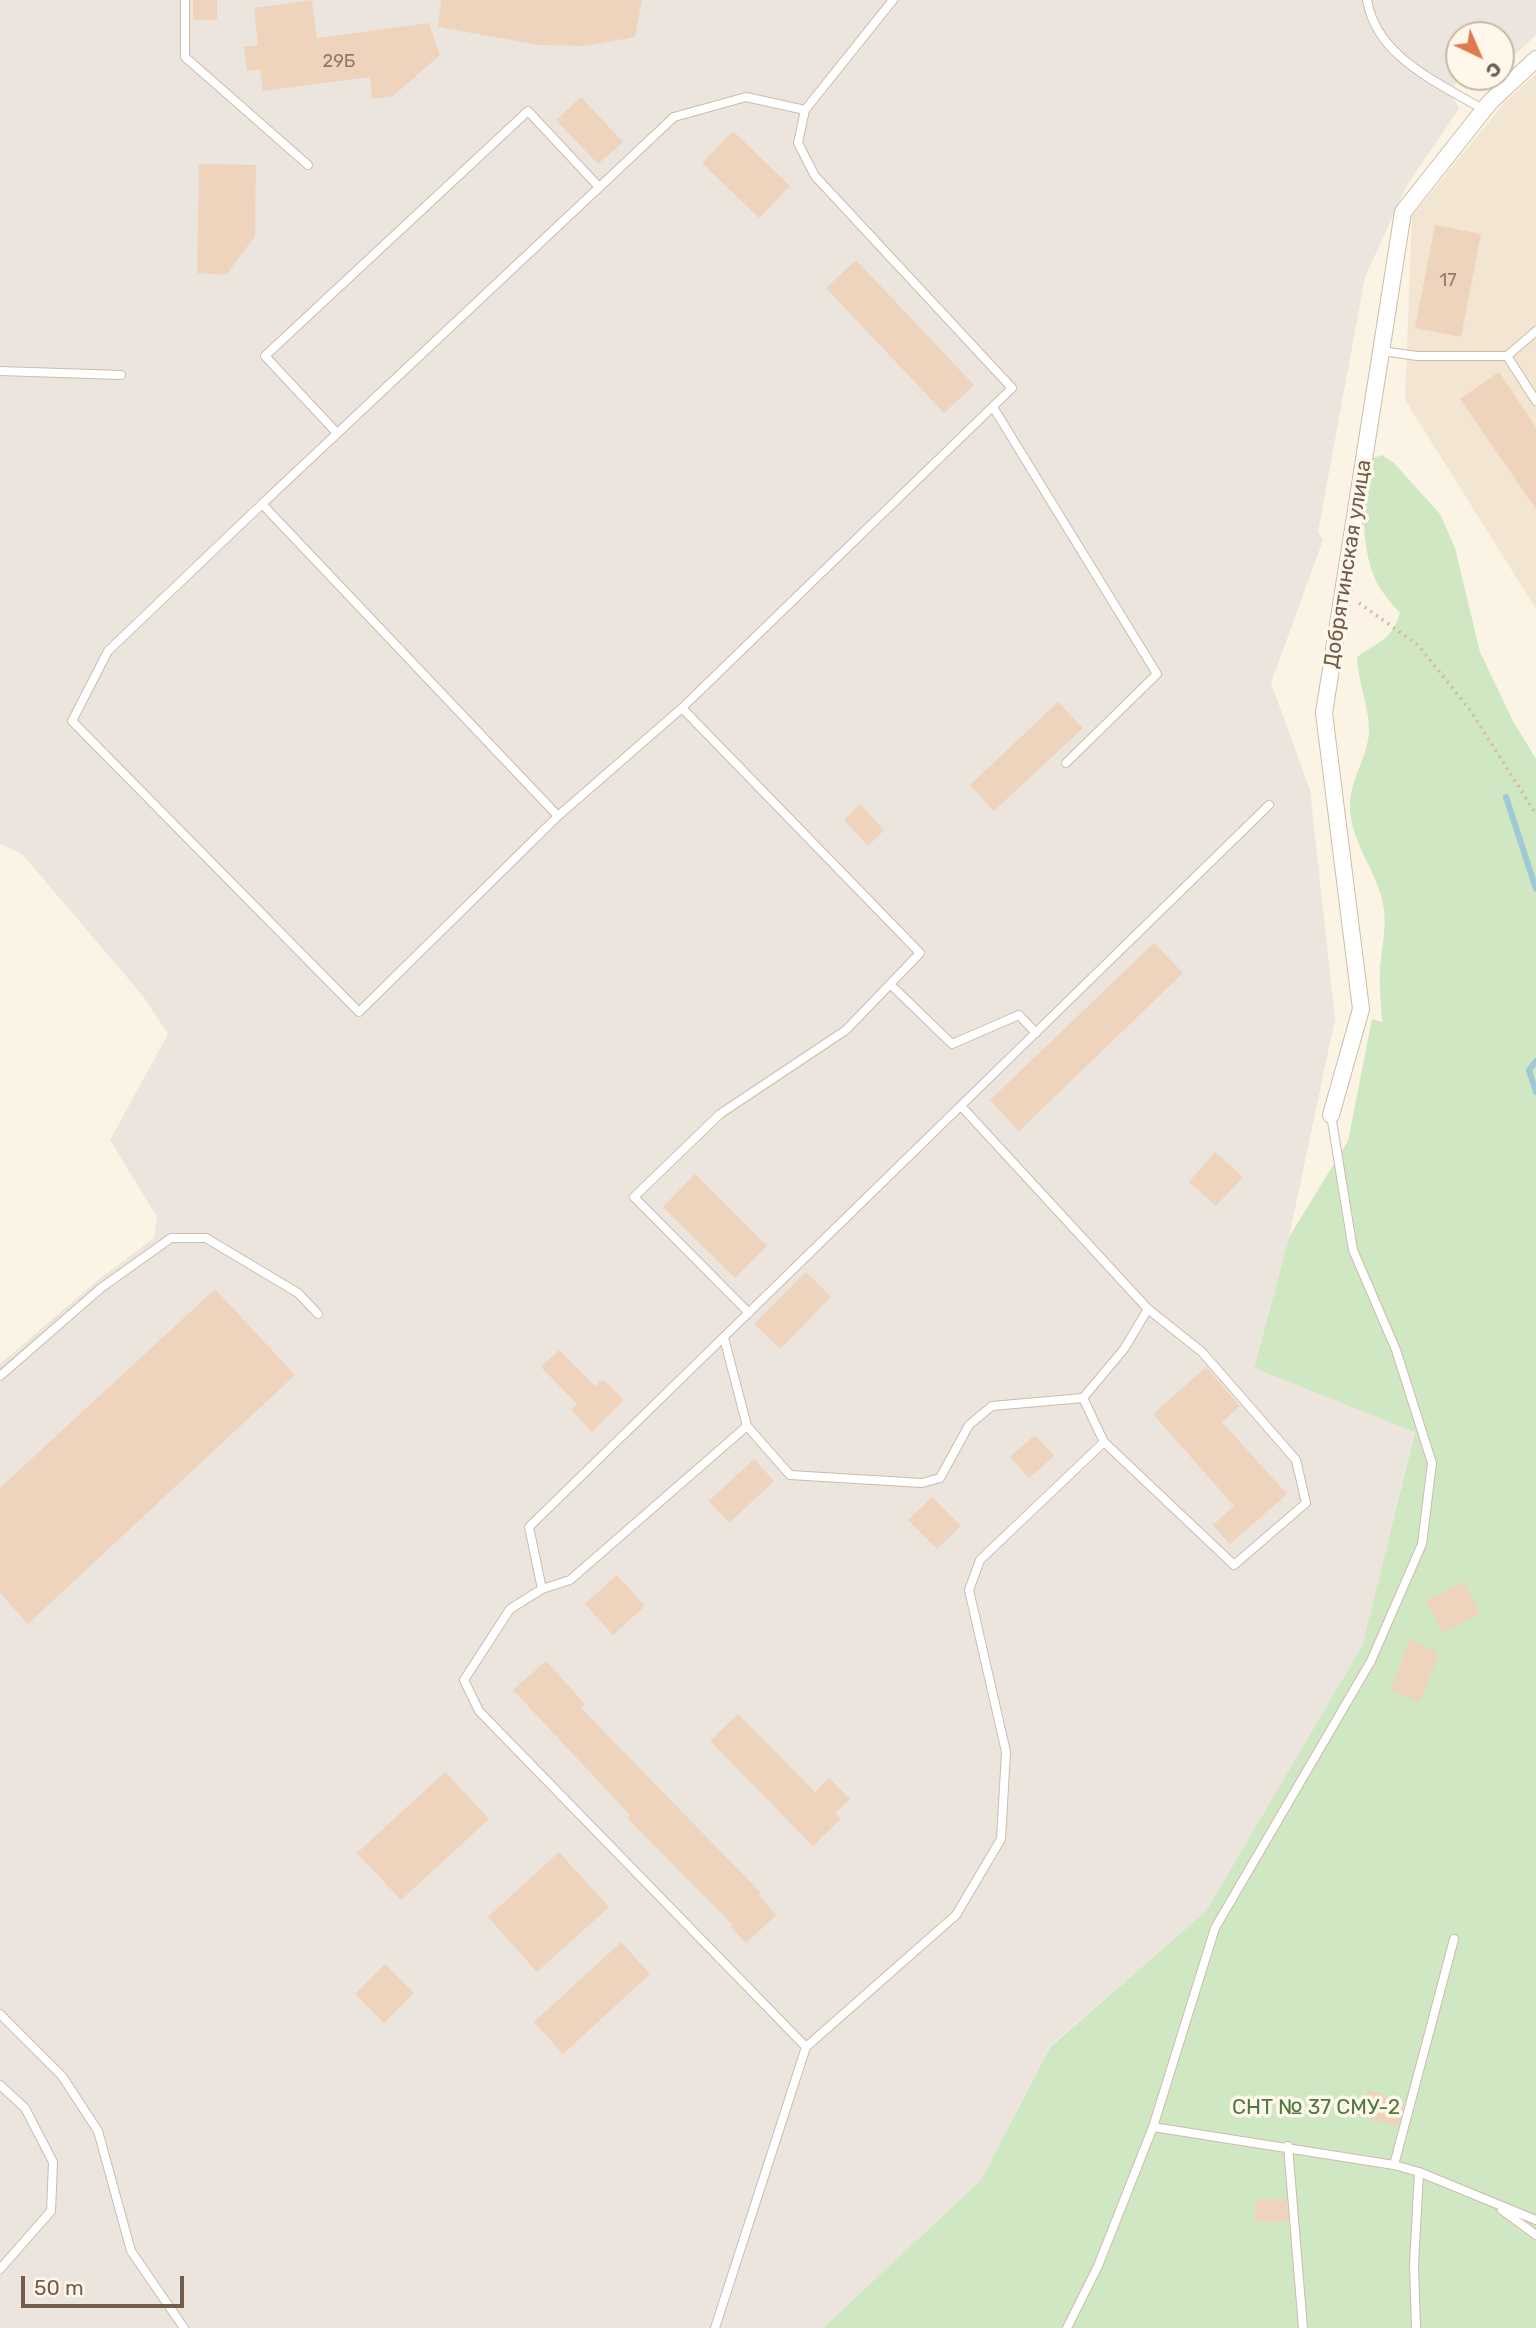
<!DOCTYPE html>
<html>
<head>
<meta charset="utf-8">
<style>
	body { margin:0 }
	#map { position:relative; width:1536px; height:2328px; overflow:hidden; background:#fbf4e4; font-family:Rubik,sans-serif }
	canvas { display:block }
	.north { position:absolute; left:1445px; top:21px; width:70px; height:70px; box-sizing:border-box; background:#fef7ea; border:2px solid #c6b9aa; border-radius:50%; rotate:136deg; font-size:19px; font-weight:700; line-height:28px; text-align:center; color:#725c4b }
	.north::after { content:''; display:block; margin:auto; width:24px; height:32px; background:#df794f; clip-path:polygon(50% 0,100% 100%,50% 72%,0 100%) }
	.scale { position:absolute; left:21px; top:2276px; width:163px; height:32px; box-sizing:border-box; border:4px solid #725c4b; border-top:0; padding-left:9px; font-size:21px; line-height:24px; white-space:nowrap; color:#725c4b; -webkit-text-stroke:5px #fef7ea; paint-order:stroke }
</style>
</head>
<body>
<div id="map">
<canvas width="1536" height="2328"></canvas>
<div class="north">С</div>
<div class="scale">50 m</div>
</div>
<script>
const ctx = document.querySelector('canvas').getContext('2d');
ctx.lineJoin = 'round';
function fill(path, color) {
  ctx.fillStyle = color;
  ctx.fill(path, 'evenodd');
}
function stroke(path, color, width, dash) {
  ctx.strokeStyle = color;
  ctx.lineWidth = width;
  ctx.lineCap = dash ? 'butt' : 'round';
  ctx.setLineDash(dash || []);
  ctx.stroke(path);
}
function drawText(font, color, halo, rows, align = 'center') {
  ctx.font = font + ' Rubik,sans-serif';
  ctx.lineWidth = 7;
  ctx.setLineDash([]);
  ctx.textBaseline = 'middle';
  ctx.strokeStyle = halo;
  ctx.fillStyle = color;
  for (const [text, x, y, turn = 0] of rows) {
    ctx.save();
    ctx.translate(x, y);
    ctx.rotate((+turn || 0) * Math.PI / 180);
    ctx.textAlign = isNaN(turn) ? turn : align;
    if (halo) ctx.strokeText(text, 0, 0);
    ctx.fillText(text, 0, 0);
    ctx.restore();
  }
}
fill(new Path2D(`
	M1536 74V609L1405 400 1412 216 1505 102Z`), '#f2e6d3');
fill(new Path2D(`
	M0 0H1536V35L1501 67V35H1459V77H1462L1450 90 1459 109 1407 185 1365 277 1318 532 1323 540 1271 683 1310 790 1335 1019 1289 1237 1254 1368 1415 1431 1362 1646 1206 1911 1050 2046 981 2180 823 2328H0V1364L98 1280 154 1238 157 1217 110 1140 168 1034 143 996 22 854 0 844Z`), '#ebe5de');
fill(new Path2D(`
	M1382 455 1394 463 1440 514 1455 548 1480 652 1513 721 1536 759V2328H823L981 2180 1050 2047 1206 1911 1362 1646 1415 1432 1254 1368 1289 1237 1348 1141 1372 1019 1382 1022C1381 1004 1379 986 1380 968 1382 945 1388 922 1382 899 1374 868 1351 841 1350 808 1349 780 1368 758 1369 731 1370 711 1358 682 1357 657 1378 642 1393 639 1400 613 1389 601 1377 587 1372 571 1362 543 1361 489 1368 460Z`), '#cfe8c3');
stroke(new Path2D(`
	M1506 797 1536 889
	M1536 1061 1529 1070 1536 1092`), '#a0c9d5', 6);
fill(new Path2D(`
	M193 0H217V20H193Z
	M312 0 317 38 429 23 440 55 393 96 372 99 370 77 263 91 260 69 247 71 244 47 258 45 254 8Z
	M441 0H642L635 37 585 46 539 45 438 27Z
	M581 97 623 142 598 164 556 120Z
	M733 131 790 186 759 218 702 163Z
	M199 164 256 165 255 236 226 275 197 273Z
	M1435 225 1481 234 1461 337 1415 328Z
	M856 260 974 385 944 413 826 288Z
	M1499 372 1536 427V509L1460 399Z
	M1058 702 1083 728 994 811 970 785Z
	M860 804 884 830 868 846 844 820Z
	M1154 943 1183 973 1019 1131 990 1100Z
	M1215 1152 1243 1177 1216 1206 1189 1182Z
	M695 1174 767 1246 735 1278 663 1207Z
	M806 1272 831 1297 780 1349 754 1324Z
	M215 1289 295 1375 28 1624 0 1593V1488Z
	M559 1350 595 1386 603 1379 624 1400 592 1432 571 1410 577 1404 541 1367Z
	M1206 1367 1240 1406 1222 1422 1287 1494 1230 1544 1213 1525 1234 1506 1153 1414Z
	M1035 1435 1054 1456 1029 1478 1010 1457Z
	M754 1459 774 1481 729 1523 709 1501Z
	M932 1497 961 1526 937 1549 908 1520Z
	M617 1575 645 1606 613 1635 585 1604Z
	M1463 1581 1480 1613 1443 1633 1426 1601Z
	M1409 1639 1435 1651 1438 1658 1419 1702 1391 1690Z
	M546 1661 585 1704 581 1708 761 1893 759 1895 776 1915 746 1943 731 1927 733 1925 627 1818 630 1815 513 1690Z
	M738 1714 815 1792 829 1778 850 1799 835 1813 841 1819 813 1846 710 1741Z
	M445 1772 489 1819 401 1900 357 1853Z
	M559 1852 609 1907 537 1972 488 1917Z
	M621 1942 650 1974 563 2054 534 2022Z
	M385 1964 414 1993 384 2023 355 1994Z
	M1368 2090 1404 2102 1397 2127 1359 2115Z
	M1255 2199H1286L1288 2222H1255Z`), '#efd4bd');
const lane = new Path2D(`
	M185 0V57L308 165
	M1367 0C1377 58 1438 82 1484 110
	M805 110 746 97 674 117 262 504 558 816 682 708 1012 388 815 176 798 143 805 110 893 0
	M1382 351 1417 356H1507L1536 401
	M1507 356 1536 331
	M0 371 121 375
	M993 407 1157 674 1066 763
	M336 432 265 356 528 111 599 187
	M262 504 108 651 72 721 359 1012 558 816
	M682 708 920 953 846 1030 720 1114 634 1197 749 1313
	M890 984 952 1044 1019 1015 1036 1033
	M961 1106 1148 1309 1202 1352 1296 1460 1306 1503 1234 1565 1104 1442
	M724 1338 747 1426 790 1475 922 1483 940 1478 969 1425 992 1406 1083 1398 1124 1349 1148 1309
	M0 1376 101 1288 171 1238H206L298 1293 318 1314
	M542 1589 529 1527 1269 805
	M0 2014 62 2076 98 2131 131 2251 184 2328
	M806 2047 956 1915 1001 1839 1006 1752 969 1590 980 1560 1104 1442 1083 1398
	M0 2085 25 2108 53 2162 51 2211 0 2269
	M1153 2127 1394 2165 1419 2172 1536 2220
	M1288 2146 1303 2328
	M1394 2165 1454 1939
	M1502 2210 1536 2235
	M715 2328 806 2047 479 1711 464 1680 510 1609 542 1589 570 1580 747 1426
	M1067 2328 1098 2266 1153 2127 1215 1928 1371 1661 1422 1544 1432 1463 1396 1350 1353 1250 1331 1115
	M1416 2328 1414 2265 1419 2172`);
const street = new Path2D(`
	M1331 1115 1361 1009 1324 713 1403 212 1490 102 1536 59`);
stroke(lane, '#ccbcab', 10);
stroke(street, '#ccbcab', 18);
stroke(new Path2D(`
	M1359 603 1418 645 1470 710 1536 814`), '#d4b8a0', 3.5, [2, 5]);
stroke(lane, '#fff', 8);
stroke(street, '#fff', 16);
drawText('18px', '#917a68', null, [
	["29Б",339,62],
	["17",1448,281]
]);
drawText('21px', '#725c4b', '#fef7ea', [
	["Добрятинская улица",1348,564,-81]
]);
drawText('21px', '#4f7843', '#fef7ea', [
	["СНТ № 37 СМУ-2",1316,2108]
]);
</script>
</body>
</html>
